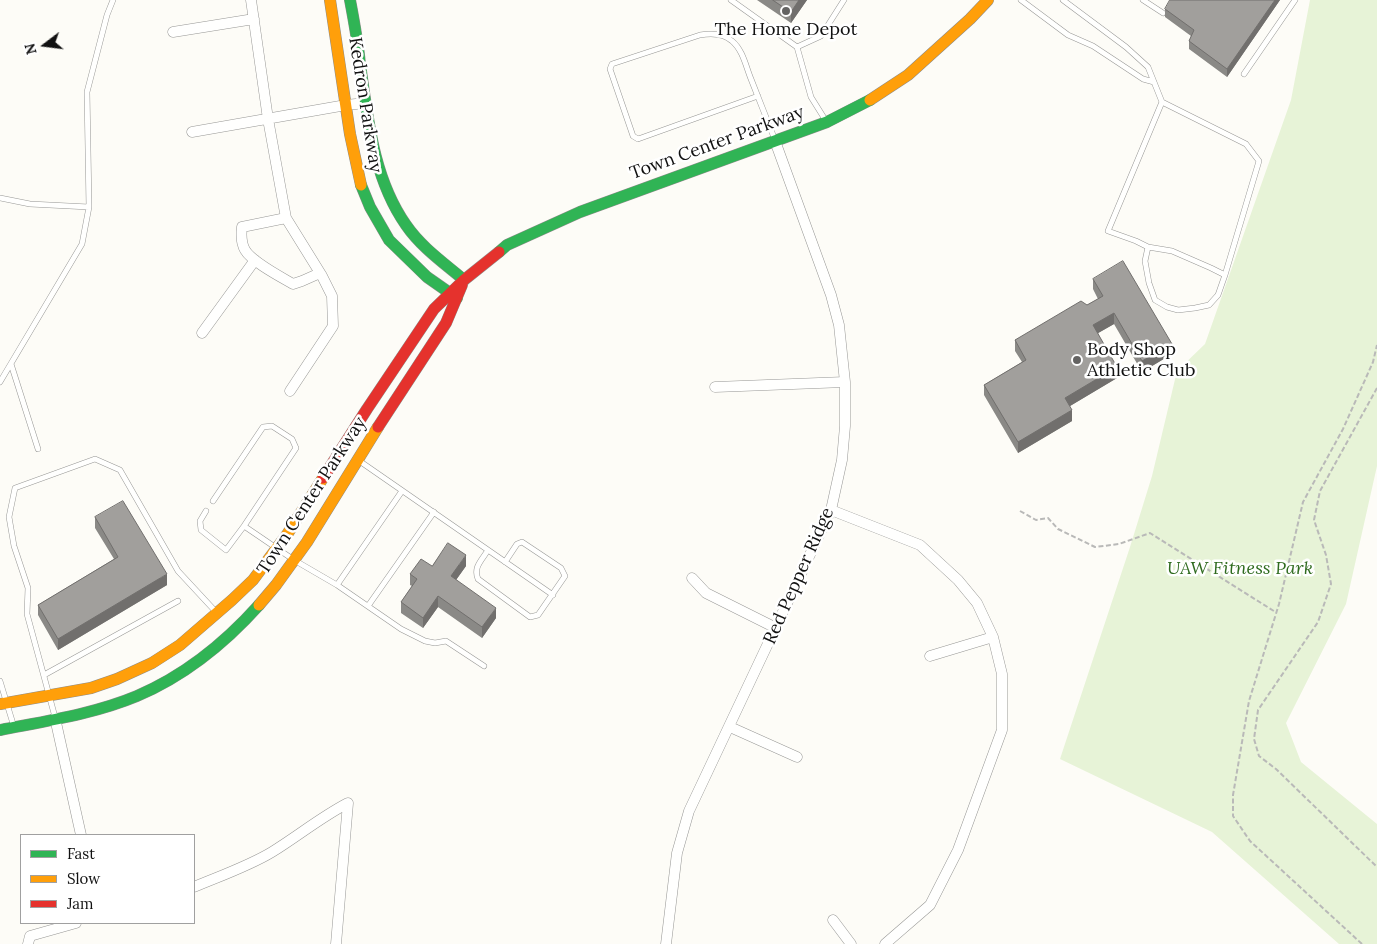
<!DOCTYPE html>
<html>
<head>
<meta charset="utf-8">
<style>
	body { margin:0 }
	#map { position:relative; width:1377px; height:944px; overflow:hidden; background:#fdfcf7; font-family:Lora,serif }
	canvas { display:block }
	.legend { position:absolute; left:20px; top:834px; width:175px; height:90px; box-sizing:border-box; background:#fff; border:1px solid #a0a0a0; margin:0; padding:6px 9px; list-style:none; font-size:15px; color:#111 }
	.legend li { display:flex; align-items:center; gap:10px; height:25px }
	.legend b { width:25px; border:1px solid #a0a0a0 }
	.north { position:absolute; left:20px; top:20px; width:50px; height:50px; -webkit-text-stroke:4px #fff; paint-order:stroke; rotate:255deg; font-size:14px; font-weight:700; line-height:20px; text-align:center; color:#111 }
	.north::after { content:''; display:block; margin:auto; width:18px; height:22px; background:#111; clip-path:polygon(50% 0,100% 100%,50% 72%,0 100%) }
</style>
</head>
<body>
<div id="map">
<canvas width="1377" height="944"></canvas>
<ul class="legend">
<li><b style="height:6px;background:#30b455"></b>Fast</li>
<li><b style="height:6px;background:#ff9f0a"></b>Slow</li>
<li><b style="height:6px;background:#e5322d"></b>Jam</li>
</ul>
<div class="north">N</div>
</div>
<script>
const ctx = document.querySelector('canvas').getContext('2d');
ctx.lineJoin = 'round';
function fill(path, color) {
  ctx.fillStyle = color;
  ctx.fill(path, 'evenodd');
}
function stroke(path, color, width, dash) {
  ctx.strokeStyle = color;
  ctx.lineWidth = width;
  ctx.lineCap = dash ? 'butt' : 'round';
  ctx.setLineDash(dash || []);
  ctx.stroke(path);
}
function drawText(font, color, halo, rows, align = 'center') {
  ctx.font = font + ' Lora,serif';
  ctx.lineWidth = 5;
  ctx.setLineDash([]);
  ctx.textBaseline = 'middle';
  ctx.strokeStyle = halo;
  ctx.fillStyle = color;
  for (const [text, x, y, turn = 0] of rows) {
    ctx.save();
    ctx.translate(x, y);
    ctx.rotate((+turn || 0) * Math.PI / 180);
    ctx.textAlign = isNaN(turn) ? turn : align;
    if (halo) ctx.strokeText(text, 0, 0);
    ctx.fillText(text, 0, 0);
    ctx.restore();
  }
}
fill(new Path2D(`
	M1310 0H1377V466L1346 604 1286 723 1301 762 1377 824V944H1339L1212 832 1060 759 1130 547 1152 476 1177 371 1205 344 1291 100Z`), '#e7f3d7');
const lane = new Path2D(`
	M731 0 797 47 811 97 826 121
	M1021 0 1068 35 1093 46 1143 79 1154 82
	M1063 0 1126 47 1148 67 1162 102 1108 231 1136 241 1148 247 1145 261 1149 283 1155 300 1167 307 1178 310 1195 308 1209 305 1218 295 1225 275 1259 161 1246 144 1162 102
	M1143 0 1163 13
	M797 47 821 36 844 0
	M1244 74 1295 0
	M758 96 638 139 633 136 610 69 612 64 700 35C711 33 723 33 732 41 743 50 746 67 751 79 759 99 767 120 775 140
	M0 198 30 204 89 207
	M1148 247 1172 251 1211 268 1225 275
	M11 364 38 449
	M0 382 82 244 89 207 87 92 107 15 113 0
	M358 460 553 595
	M206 511 200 521 201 530 226 550 244 526 296 448 292 439 272 426 263 427 213 501
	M244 526 294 560 337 585 401 629 425 641 435 643 446 641 484 666
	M488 550C482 560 473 567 478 579L530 617 538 615 565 576 561 568 522 542 517 544 505 562
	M337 585 402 491
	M368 606 434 512
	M44 675 178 601
	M0 681 14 727
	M55 717 27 614 28 588 14 546 9 517 15 488 95 459 120 470 178 571 217 613`);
const street = new Path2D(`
	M251 0 268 119 286 218 322 276 332 296 333 326 290 391
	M173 32 254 19
	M192 132 346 105 366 103
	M286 218 242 227C241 235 241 243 245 250 252 262 281 277 293 284L302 281 320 273
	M202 333 255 260
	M715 387 845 382
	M831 510 920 545 958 580 977 603 993 637 1002 674V730L958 850 930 905 885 944
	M692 578 706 593 776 628
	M930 656 993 637
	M55 718 81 835
	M730 727 797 757
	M194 887C220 876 249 866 272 852 298 836 321 817 348 803L336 944
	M833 920 851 944
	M28 944 30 936 76 923
	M666 944 677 853 689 811 831 510 842 460 845 426V382L839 325 831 295 775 141`);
const fast = new Path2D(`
	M350 0C354 21 358 43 360 64 368 119 373 178 406 225 421 247 444 263 464 280
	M361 185 370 207 389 240 427 277 457 298
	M499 252 507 245 580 212 827 122 870 100
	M0 730C46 721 94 714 137 696 184 676 225 643 259 605`);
const slow = new Path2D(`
	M330 0 350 134 361 185
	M870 100 908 75 970 19 988 0
	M259 605 276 585 307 542 378 427
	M0 704 91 688 117 679 152 663 180 645 232 600 253 580 288 533 323 478`);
const jam = new Path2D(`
	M378 427 446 323 462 285
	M323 478 367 409 434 309 464 280 499 252`);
stroke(lane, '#979795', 6);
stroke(street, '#979795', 11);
stroke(fast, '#8e8d8b', 12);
stroke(slow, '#8e8d8b', 12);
stroke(jam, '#8e8d8b', 12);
stroke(new Path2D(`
	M1377 388 1320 491 1314 520 1326 555 1331 584 1318 622 1258 710 1254 739 1259 756 1276 769 1377 867
	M1020 511 1036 520 1048 518 1058 529 1095 547 1119 544 1150 533 1277 613
	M1362 944 1250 841 1233 816V795L1249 701 1279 604 1303 502 1343 429 1373 362 1377 345`), '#b9b9b8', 2, [5, 2.5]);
stroke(lane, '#fffffe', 5);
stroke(street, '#fffffe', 10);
stroke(fast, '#30b455', 11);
stroke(slow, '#ff9f0a', 11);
stroke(jam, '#e5322d', 11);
fill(new Path2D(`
	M757 0H807L791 23Z
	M1280 0 1227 77 1189 49V41L1191 36 1165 17V9Z
	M1093 279 1172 354 1142 372 1114 324 1098 333 1117 378 1070 406 1072 421 1018 453 984 395V385L1022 362 1015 351V340L1087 305 1098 299 1093 289Z
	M95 517 167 585 58 650 38 615V605L114 559 95 528Z
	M432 566H466L456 580 496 618 482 638 438 607 423 628 401 613V602L412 586 410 585V574Z`), '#8a8986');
fill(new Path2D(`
	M799 0H807L791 23V12Z
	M1275 0H1280L1227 77V69Z
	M1114 313V324L1093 336V325Z
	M1172 344V354L1142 372V361Z
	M1117 367V378L1065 409V398Z
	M1072 410V421L1018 453V442Z
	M466 555V566L451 587V576Z
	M167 574V585L58 650V639Z
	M438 596V607L423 628V618Z
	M496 608V618L482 638V627Z`), '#716f6d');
const building = new Path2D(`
	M773 0H799L791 12Z
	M1170 0H1275L1227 69 1189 41 1194 30 1165 9Z
	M1123 261 1172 344 1142 361 1114 313 1093 325 1117 367 1065 398 1072 410 1018 442 984 385 1026 360 1015 340 1081 301 1087 305 1103 296 1093 279Z
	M123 501 167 574 58 639 38 605 118 557 95 517Z
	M448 543 466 555 451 576 496 608 482 627 438 596 423 618 401 602 417 579 410 574 421 559 432 566Z`);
fill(building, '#a19f9c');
stroke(building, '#716f6d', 1);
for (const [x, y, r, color] of [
	[786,11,5,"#646362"],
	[1077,360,5,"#646362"]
]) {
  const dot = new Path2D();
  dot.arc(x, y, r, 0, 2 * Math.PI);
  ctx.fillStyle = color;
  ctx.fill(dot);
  stroke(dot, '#fff', 2);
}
drawText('18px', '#111', '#fff', [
	["The Home Depot",786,30],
	["Body Shop",1087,350,"left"],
	["Athletic Club",1087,371,"left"]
]);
drawText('18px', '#111', '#fff', [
	["Kedron Parkway",365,105,81],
	["Town Center Parkway",717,143,-20],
	["Town Center Parkway",312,496,-57],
	["Red Pepper Ridge",799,576,-66]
]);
drawText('italic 18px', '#2f6b1f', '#fff', [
	["UAW Fitness Park",1240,569]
]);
</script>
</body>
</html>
